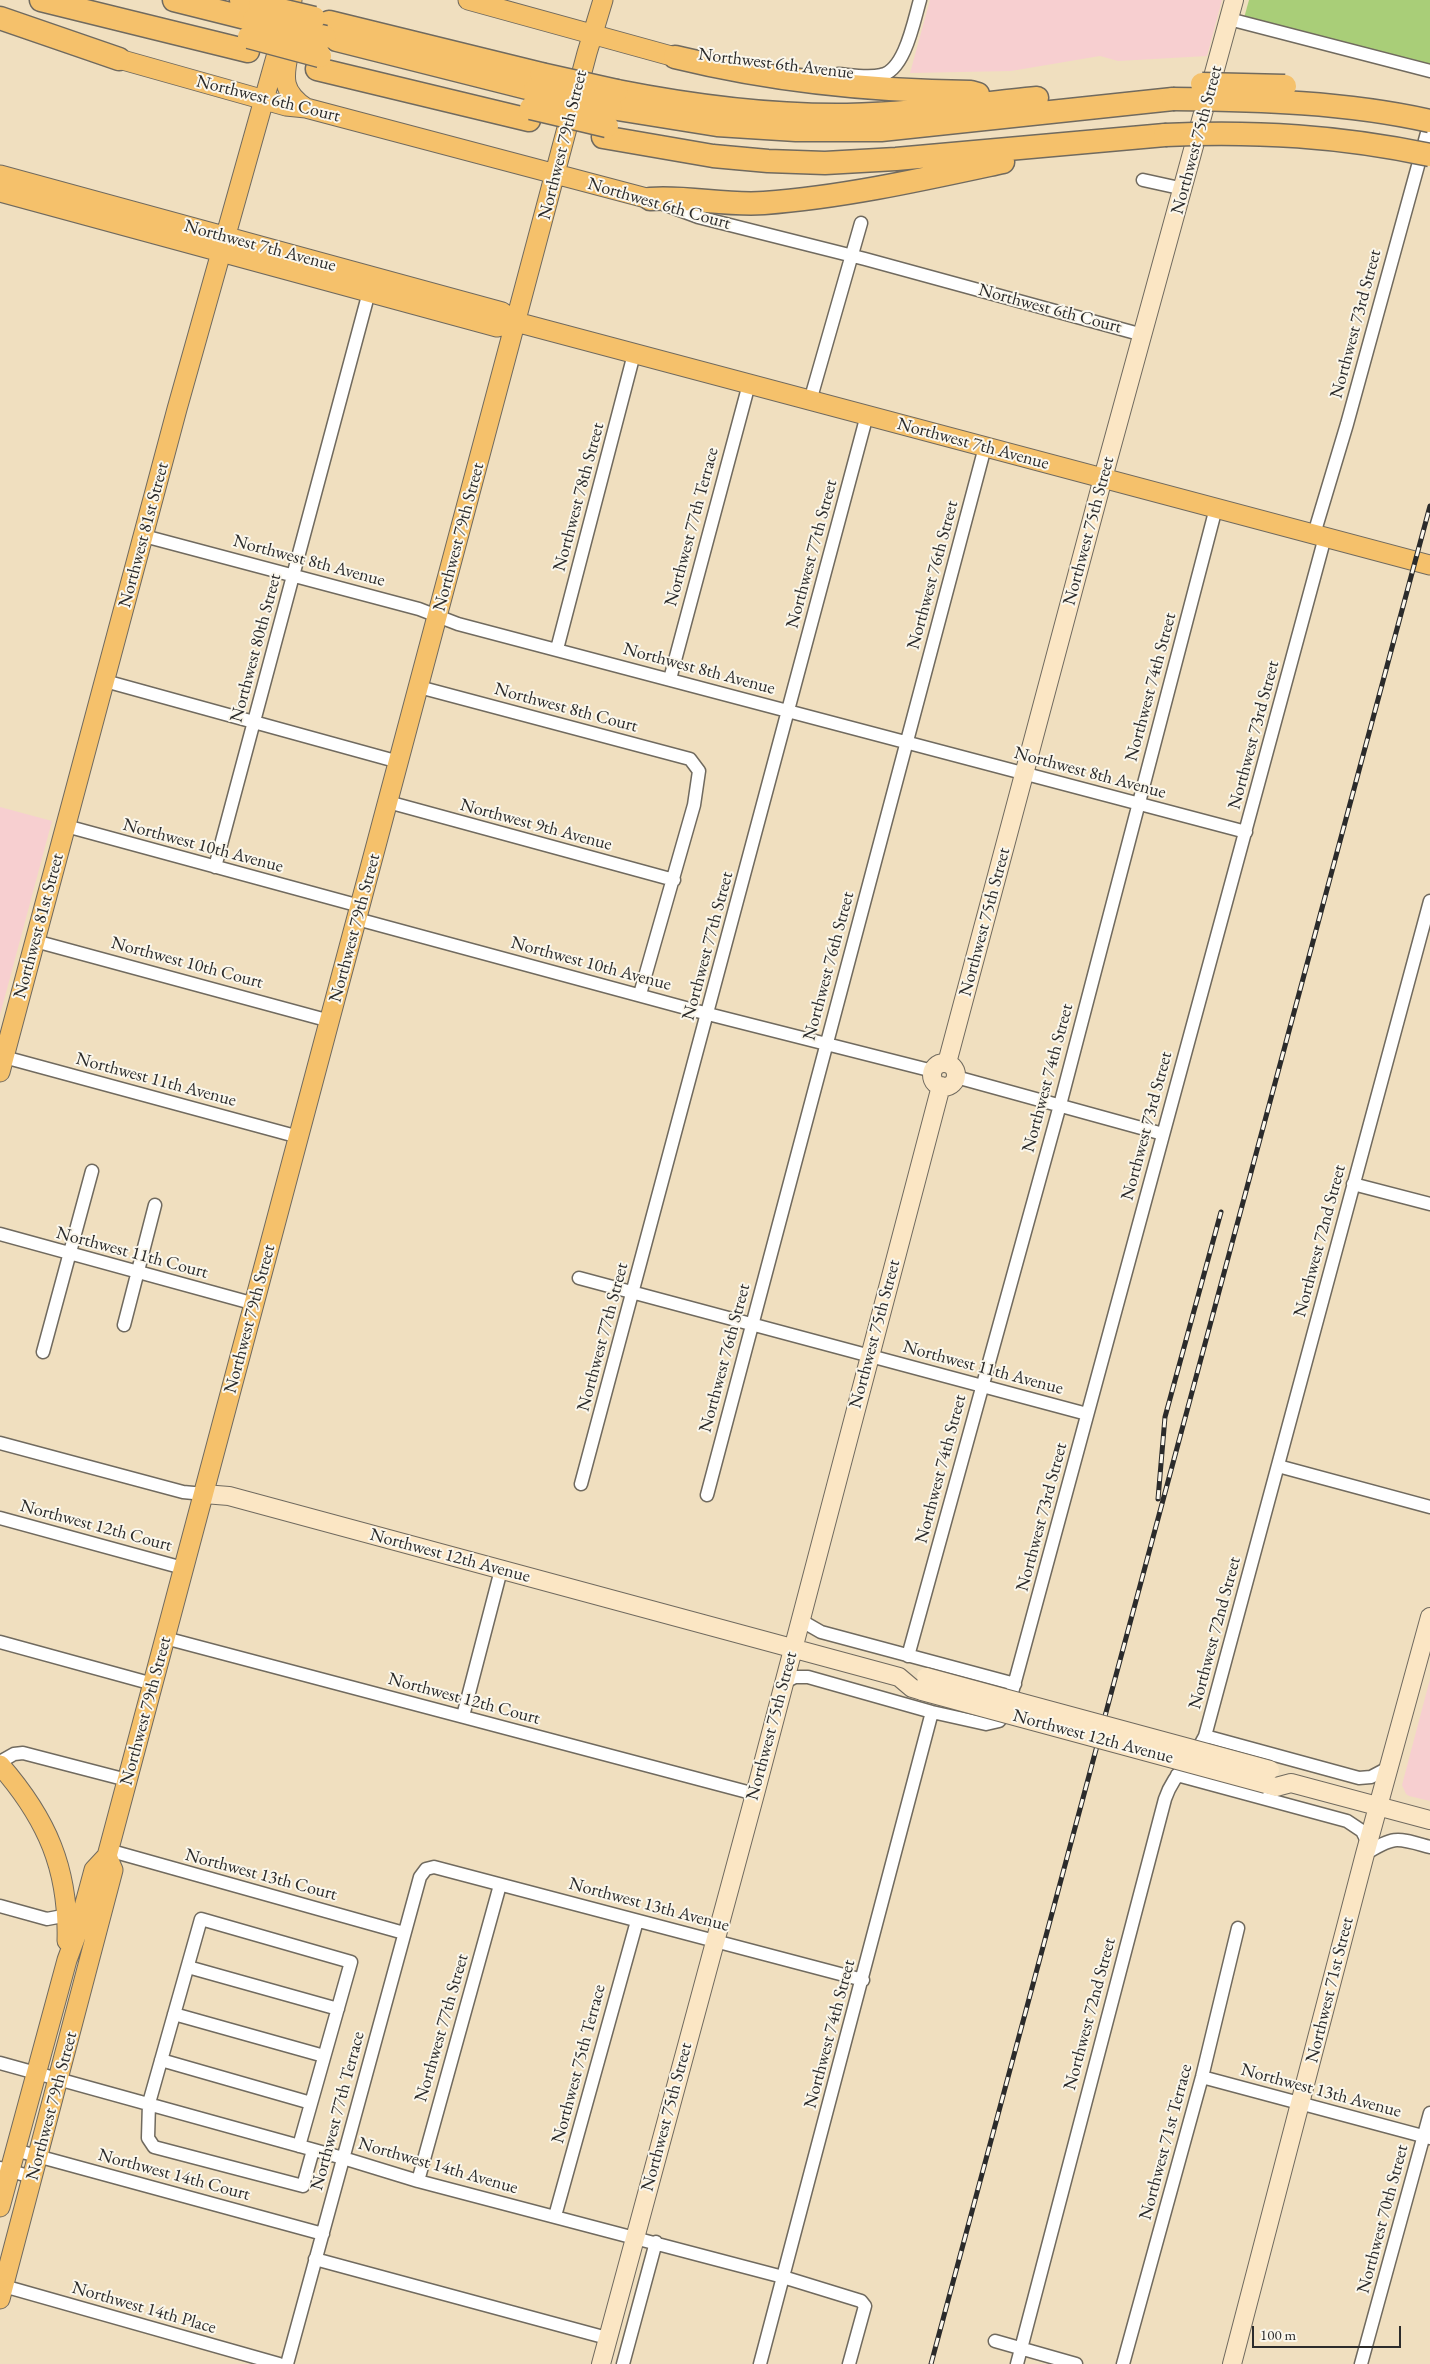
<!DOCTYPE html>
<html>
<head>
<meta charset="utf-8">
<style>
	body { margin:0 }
	#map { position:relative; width:1430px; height:2364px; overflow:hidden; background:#f0dfbf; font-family:"EB Garamond",serif }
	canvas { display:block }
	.scale { position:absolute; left:1252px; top:2326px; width:149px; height:22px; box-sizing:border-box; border:2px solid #2b2b2b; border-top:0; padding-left:6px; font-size:15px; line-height:18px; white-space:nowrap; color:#2b2b2b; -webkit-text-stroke:4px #fbf7ec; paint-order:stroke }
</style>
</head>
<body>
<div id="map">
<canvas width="1430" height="2364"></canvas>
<div class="scale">100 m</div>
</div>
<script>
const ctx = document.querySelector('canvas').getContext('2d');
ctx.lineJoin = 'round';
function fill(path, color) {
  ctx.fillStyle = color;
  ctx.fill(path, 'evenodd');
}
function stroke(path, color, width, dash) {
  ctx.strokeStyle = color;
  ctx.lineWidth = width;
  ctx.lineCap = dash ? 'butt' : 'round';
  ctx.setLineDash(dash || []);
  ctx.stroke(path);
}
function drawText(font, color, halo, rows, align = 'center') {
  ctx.font = font + ' "EB Garamond",serif';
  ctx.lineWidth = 4;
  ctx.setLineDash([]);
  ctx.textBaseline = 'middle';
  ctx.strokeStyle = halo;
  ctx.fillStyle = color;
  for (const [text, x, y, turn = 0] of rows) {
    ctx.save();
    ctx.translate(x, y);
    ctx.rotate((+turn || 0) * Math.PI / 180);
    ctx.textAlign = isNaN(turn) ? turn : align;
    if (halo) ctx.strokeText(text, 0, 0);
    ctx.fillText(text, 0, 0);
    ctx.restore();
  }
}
fill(new Path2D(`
	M930 0H1222L1207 56 1118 61 1100 56 1011 71 910 73Z
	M0 807 52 821 0 1015Z
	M1430 1679V1801L1409 1796 1406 1794 1402 1785Z`), '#f7cfd0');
fill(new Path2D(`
	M1249 0H1430V68L1244 18Z`), '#a9ce78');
const street = new Path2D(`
	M1229 19 1430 71
	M838 74C851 75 868 78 881 75 905 71 914 20 920 0
	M1143 180 1184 189
	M663 204 698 217 865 259 1143 335
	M810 401 861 223
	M1314 534 1347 424 1430 122
	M144 536 419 609 458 624 1246 832
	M557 649 634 354
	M670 679 749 384
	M105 681 399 762
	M419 687 690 759 699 771 694 805 640 994
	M388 802 674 880
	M66 826 360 906
	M215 867 369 292
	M357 919 708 1014 933 1071
	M35 941 330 1021
	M4 1057 299 1137
	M956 1077 1163 1134
	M1353 1184 1430 1204
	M0 1234 255 1304
	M579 1278 1087 1414
	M124 1325 155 1205
	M43 1352 92 1171
	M0 1443 183 1492 204 1494
	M1278 1466 1430 1507
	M581 1484 867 415
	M707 1495 985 447
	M0 1518 183 1568
	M800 1620 821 1632 1015 1684
	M165 1638 755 1794
	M0 1642 153 1684
	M908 1656 1060 1105 1216 508
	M783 1683 795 1677H808L932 1712 986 1724 999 1721 1007 1711 1325 537
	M463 1716 501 1570
	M1205 1736 1359 1778 1371 1777 1388 1768
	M0 1762 14 1754 23 1753 127 1780
	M1177 1775 1347 1821 1362 1831 1368 1843
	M108 1850 404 1933
	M1365 1854C1395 1835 1397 1838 1430 1847
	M0 1906 47 1919 68 1915
	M188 1967 338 2009
	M174 2014 324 2056
	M161 2060 311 2103
	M0 2063 343 2158 418 2181 783 2277 861 2301 865 2306 849 2364
	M1202 2077 1430 2138
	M299 2146 351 1962 201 1919 149 2103 148 2138 154 2147 303 2186 313 2150
	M15 2150 323 2234
	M0 2168 32 2177
	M418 2181 500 1885
	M555 2216 637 1921
	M315 2259 607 2338
	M0 2285 279 2364
	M995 2341 1076 2364
	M287 2364 420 1877 426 1869 434 1867 863 1980
	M623 2364 656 2242
	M760 2364 932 1712
	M1017 2364 1165 1799C1173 1774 1194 1759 1205 1736L1430 901
	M1123 2364 1202 2077 1238 1928
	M1361 2364 1430 2113`);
const secondary = new Path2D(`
	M932 1075a12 12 0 1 1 24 0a12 12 0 1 1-24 0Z
	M947 1063 1103 478 1234 0
	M204 1494 229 1496 899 1677 912 1688 922 1691
	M1266 1784 1276 1787 1291 1783 1430 1820
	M601 2364 755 1794 941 1086
	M1232 2364 1365 1854 1430 1617`);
const primary = new Path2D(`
	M468 0 675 57
	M289 52C283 78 282 92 306 108
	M119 59 286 106 306 108 650 199
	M0 175 502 312 516 322 1430 565
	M0 192 497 327 516 322
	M0 1072 177 409 292 0
	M0 1765C47 1819 69 1869 67 1941
	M0 2207 67 1960 77 1933 94 1870 107 1856 587 53 603 0
	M0 2299 113 1870 107 1856`);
const highway = new Path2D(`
	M41 0 248 51
	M174 0 254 20
	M241 0 260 5
	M0 18 119 59
	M329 22 541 74
	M337 40 535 90
	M675 57C773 81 871 91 971 92L978 94
	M317 69 529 120
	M617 91C693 106 770 116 847 115 911 114 974 104 1037 98
	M611 108 717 125 796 130H881L1173 99
	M603 137 713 156 768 161 825 163 896 159 1165 135
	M650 199C688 196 726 206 764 203 844 197 924 179 1003 162`);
stroke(street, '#706a5f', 15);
stroke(secondary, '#706a5f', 20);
stroke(primary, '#706a5f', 21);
stroke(highway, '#706a5f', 25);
stroke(street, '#fff', 12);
stroke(secondary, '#fbe6c4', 18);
stroke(primary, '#f5c16b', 19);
stroke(highway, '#f5c16b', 22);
const rail = new Path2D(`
	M1158 1499 1165 1417 1221 1212
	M931 2364 1430 506`);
stroke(rail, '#2b2b2b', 5);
stroke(rail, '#fbf7ec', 3, [9]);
const secondaryBridge = new Path2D(`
	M926 1677 1270 1770
	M922 1691 1266 1784`);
const highwayBridge = new Path2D(`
	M260 5 314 18
	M254 20 325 37
	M249 37 320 56
	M541 74 617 91
	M1202 84 1285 86
	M535 90 611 108
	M1173 99C1260 100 1345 102 1430 121
	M531 108 607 126
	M1165 135C1256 131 1340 136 1430 155`);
stroke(secondaryBridge, '#706a5f', 20, []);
stroke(highwayBridge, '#706a5f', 25, []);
stroke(secondaryBridge, '#fbe6c4', 18);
stroke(highwayBridge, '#f5c16b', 22);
drawText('18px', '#2b2b2b', '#fbf7ec', [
	["Northwest 6th Avenue",776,64,7],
	["Northwest 6th Court",268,99,14],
	["Northwest 75th Street",1197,140,-75],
	["Northwest 79th Street",563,145,-76],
	["Northwest 6th Court",659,204,16],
	["Northwest 7th Avenue",260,246,15],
	["Northwest 6th Court",1050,309,15],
	["Northwest 73rd Street",1356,324,-75],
	["Northwest 7th Avenue",973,444,15],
	["Northwest 78th Street",579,497,-75],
	["Northwest 77th Terrace",692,527,-75],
	["Northwest 75th Street",1089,531,-75],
	["Northwest 81st Street",144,535,-75],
	["Northwest 79th Street",459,537,-75],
	["Northwest 77th Street",812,554,-75],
	["Northwest 8th Avenue",309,561,15],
	["Northwest 76th Street",933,575,-75],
	["Northwest 80th Street",256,648,-75],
	["Northwest 8th Avenue",699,669,15],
	["Northwest 74th Street",1151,687,-75],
	["Northwest 8th Court",566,708,15],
	["Northwest 73rd Street",1254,735,-75],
	["Northwest 8th Avenue",1090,773,15],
	["Northwest 9th Avenue",536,825,15],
	["Northwest 10th Avenue",203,846,15],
	["Northwest 75th Street",985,922,-75],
	["Northwest 81st Street",39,926,-75],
	["Northwest 79th Street",355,928,-75],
	["Northwest 77th Street",708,946,-75],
	["Northwest 10th Court",187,963,15],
	["Northwest 10th Avenue",591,964,15],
	["Northwest 76th Street",829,966,-75],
	["Northwest 74th Street",1048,1078,-75],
	["Northwest 11th Avenue",156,1080,15],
	["Northwest 73rd Street",1147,1126,-75],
	["Northwest 72nd Street",1320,1241,-75],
	["Northwest 11th Court",132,1253,15],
	["Northwest 79th Street",250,1319,-75],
	["Northwest 75th Street",875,1334,-75],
	["Northwest 77th Street",603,1337,-75],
	["Northwest 76th Street",725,1358,-75],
	["Northwest 11th Avenue",983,1368,15],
	["Northwest 74th Street",941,1469,-75],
	["Northwest 73rd Street",1042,1517,-75],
	["Northwest 12th Court",96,1526,15],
	["Northwest 12th Avenue",450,1556,15],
	["Northwest 72nd Street",1215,1633,-75],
	["Northwest 12th Court",464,1699,15],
	["Northwest 79th Street",146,1711,-75],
	["Northwest 75th Street",772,1726,-75],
	["Northwest 12th Avenue",1093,1737,15],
	["Northwest 13th Court",261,1875,15],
	["Northwest 13th Avenue",649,1905,15],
	["Northwest 71st Street",1330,1990,-76],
	["Northwest 72nd Street",1090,2014,-75],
	["Northwest 77th Street",442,2028,-74],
	["Northwest 74th Street",830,2034,-75],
	["Northwest 75th Terrace",579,2064,-75],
	["Northwest 13th Avenue",1321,2091,15],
	["Northwest 79th Street",52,2106,-75],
	["Northwest 77th Terrace",338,2111,-75],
	["Northwest 75th Street",667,2117,-75],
	["Northwest 71st Terrace",1166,2142,-75],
	["Northwest 14th Avenue",438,2166,16],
	["Northwest 14th Court",174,2175,15],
	["Northwest 70th Street",1383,2219,-75],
	["Northwest 14th Place",144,2308,16]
]);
</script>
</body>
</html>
